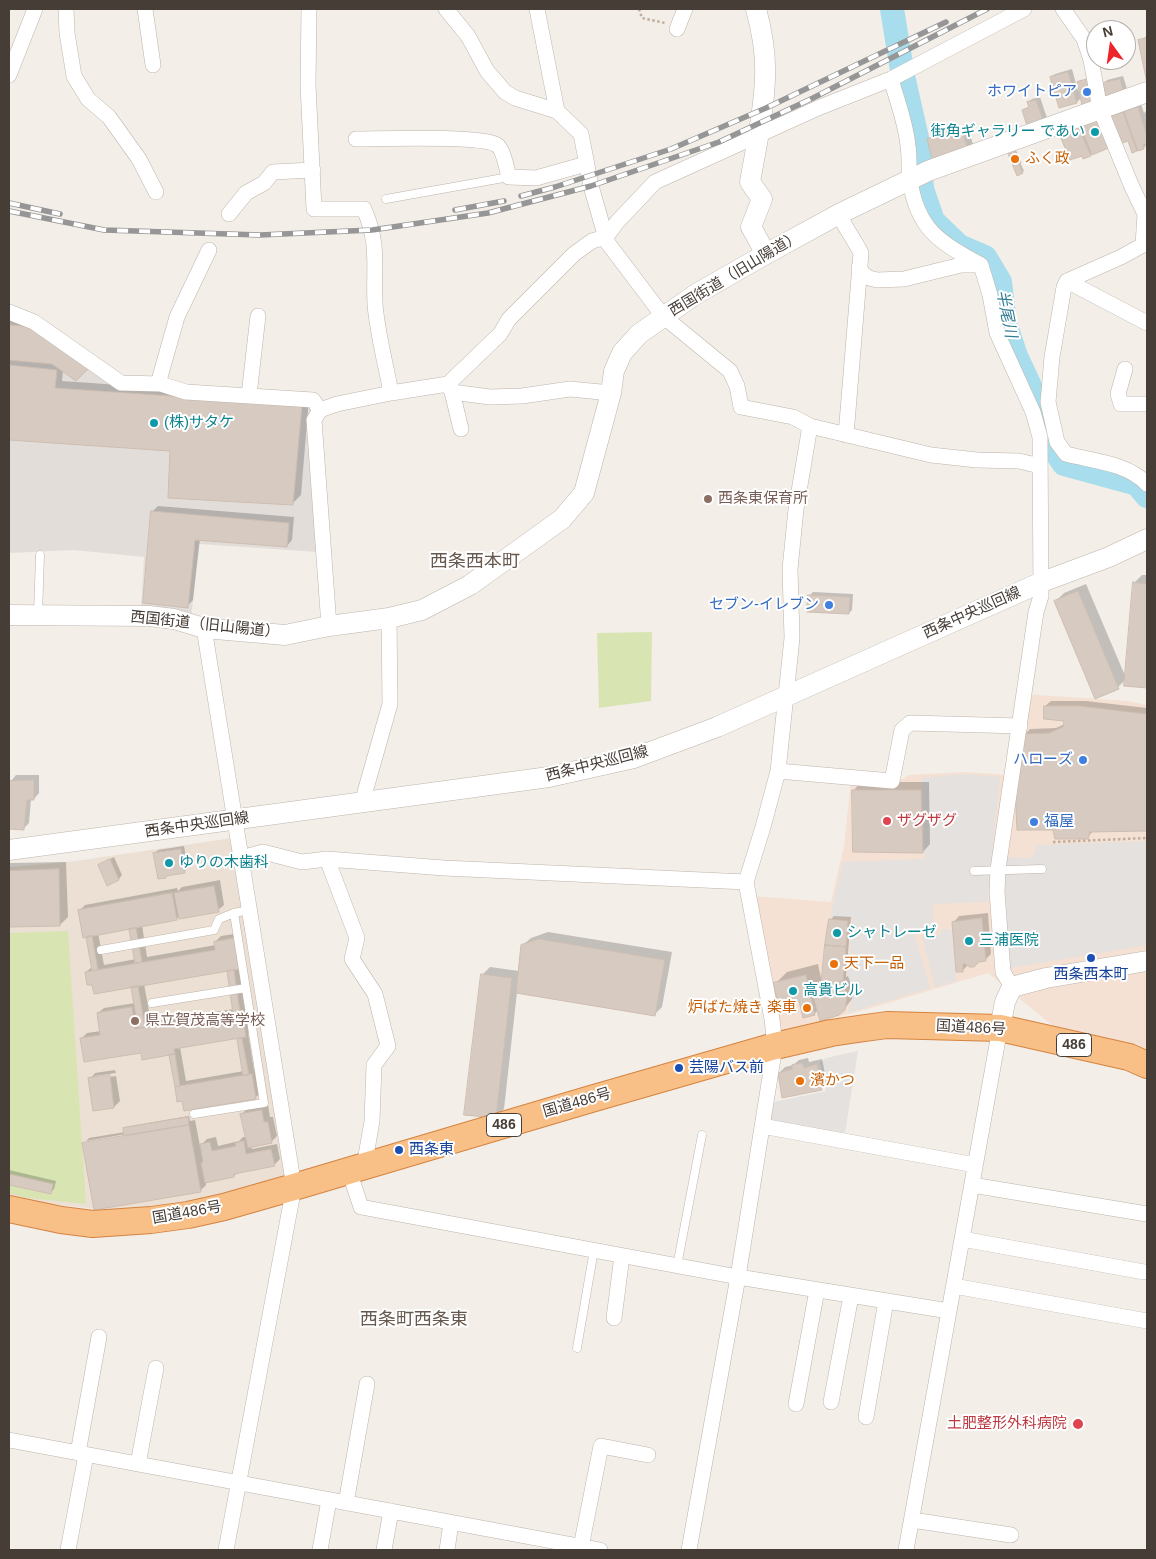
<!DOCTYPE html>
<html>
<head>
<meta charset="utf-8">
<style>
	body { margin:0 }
	#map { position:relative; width:1156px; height:1559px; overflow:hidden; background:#f3eee8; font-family:Arial,sans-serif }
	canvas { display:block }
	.frame { position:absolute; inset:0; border:10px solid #463d37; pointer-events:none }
	.north { position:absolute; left:1086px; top:20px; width:50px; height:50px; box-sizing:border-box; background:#fff; border:1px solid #b5b1af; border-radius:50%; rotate:346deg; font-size:14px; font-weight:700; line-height:20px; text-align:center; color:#463d37 }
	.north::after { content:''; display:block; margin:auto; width:18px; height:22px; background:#ee242b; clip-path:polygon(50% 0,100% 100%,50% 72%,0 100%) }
</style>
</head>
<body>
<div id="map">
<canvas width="1156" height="1559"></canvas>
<div class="frame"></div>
<div class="north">N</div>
</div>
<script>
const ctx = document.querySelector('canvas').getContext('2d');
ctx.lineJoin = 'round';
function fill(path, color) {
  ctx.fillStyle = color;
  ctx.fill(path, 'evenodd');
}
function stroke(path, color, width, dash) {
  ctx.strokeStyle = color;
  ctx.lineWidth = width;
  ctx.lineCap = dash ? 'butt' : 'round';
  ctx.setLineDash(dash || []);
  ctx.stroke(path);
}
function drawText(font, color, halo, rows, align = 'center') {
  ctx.font = font + ' Arial,"Noto Sans JP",sans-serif';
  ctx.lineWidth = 4;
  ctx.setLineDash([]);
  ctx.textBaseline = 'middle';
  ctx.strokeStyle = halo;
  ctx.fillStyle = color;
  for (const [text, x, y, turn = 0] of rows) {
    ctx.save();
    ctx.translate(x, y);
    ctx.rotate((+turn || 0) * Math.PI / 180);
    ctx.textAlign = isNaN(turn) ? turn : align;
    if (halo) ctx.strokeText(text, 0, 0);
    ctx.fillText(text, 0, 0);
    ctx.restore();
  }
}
fill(new Path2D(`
	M1023 694 1128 701 1147 705V1053L1053 1026 988 973 871 1008 777 1033 752 896 831 902 844 846 851 781 897 782 909 775 966 772 1007 775Z`), '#f4e1d4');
fill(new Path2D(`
	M9 317 34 325 118 387 311 407 318 552 199 544 191 619 141 610 144 557 74 550 9 553Z`), '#e2ddd9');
fill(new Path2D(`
	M232 838 288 1171 282 1180 173 1205 106 1210 31 1202 9 1197V867L76 861Z`), '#ebe0d3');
fill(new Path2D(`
	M652 632 651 701 599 708 597 633Z
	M68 931 86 1204 28 1198 9 1193V933Z`), '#d8e5b3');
fill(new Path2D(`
	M963 774 1000 777 987 902 933 904V930L913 929 930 988 848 1013 852 999 847 975 852 918 830 916 843 862 925 859 922 778Z
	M1147 841V945L1009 968 1000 894 1005 857 1032 858 1038 845Z
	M943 929H951L956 981 935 987 922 937 938 935Z
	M858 1051 845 1133 770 1121 774 1102 826 1091 820 1062 826 1058Z`), '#e4e1df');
fill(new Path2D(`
	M1147 36V77L1139 41Z
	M1072 69 1078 91H1080L1078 82 1081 80 1082 97 1077 102 1060 107 1051 77 1055 74Z
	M1123 76 1128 92 1101 89 1107 80Z
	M1040 97 1047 118 1043 122 1024 110 1034 104 1027 107 1029 106 1028 102 1032 99Z
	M1141 104 1144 113 1147 110V144L1144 148 1139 149 1138 148 1136 150 1128 139 1108 118 1112 114 1127 109V111Z
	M1104 117 1092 153 1090 155 1062 137 1065 133Z
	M967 125 973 144 967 149 928 140 934 134Z
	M1015 148 1021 161 1020 162 1024 171 1022 172 1010 150Z
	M9 319 42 322 63 371 62 381 309 398 301 495 293 503 172 450 9 439Z
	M158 506 294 517 292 540 287 546 200 539 193 600 187 606 152 512Z
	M1142 575H1147V687L1125 685V680L1118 687 1096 697 1056 601 1064 593 1086 584 1126 678 1134 583Z
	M813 592 853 594 852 610 849 613 809 596Z
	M1051 701H1086L1147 708V830H1094L1087 838 1024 735 1030 729 1056 728 1065 724V720L1045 706Z
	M16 775H39V793L34 799H31L29 823 23 829 9 828 11 781Z
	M861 782H929L930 844 923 852 854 790Z
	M184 846 188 868 184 872 168 874 165 877 155 854 158 850Z
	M114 857 122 875 119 879 107 884 99 865Z
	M66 862 68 917 60 925 9 926V863Z
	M220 880 224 905 218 910 180 916 176 919 142 925 147 957 216 945 215 942 221 936 241 933 251 1030 248 1033 254 1070 257 1069 261 1092 255 1098 178 1101 170 1054 142 1051 81 1039 87 1033 101 1031 98 1013 104 1008 135 1003 132 986 93 983 86 972 92 967 87 936 79 911 85 905 177 888 178 891 182 887ZM130 928 136 959 104 965 98 933ZM228 970 234 1009 151 1022 144 984ZM238 1037 244 1071 186 1081 180 1047Z
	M988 913 991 954 985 960 968 965 963 970 954 922 959 916Z
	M834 916 851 917 846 977 848 976 853 991 852 999 842 1012 818 1010 814 1014 800 1000 775 984 787 972 818 964 822 983 830 920Z
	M548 932 672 952 662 1007 654 1015 517 992 504 1109 496 1117 482 975 490 967 519 971 522 946 531 938Z
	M808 1058 809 1062 822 1059 827 1083 821 1089 779 1073 785 1067 793 1065 799 1060Z
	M115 1070 116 1073 94 1076V1079L116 1076 120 1101 114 1107 90 1079 95 1073Z
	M268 1105 270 1117H273L277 1136 272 1141 251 1146 252 1149 277 1144 280 1159 274 1165 238 1172 234 1176 206 1182V1185L200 1191 126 1137V1134L86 1141 89 1138 125 1132 126 1127 189 1116 190 1121 195 1120 200 1146 207 1139 216 1137 218 1146 239 1141 243 1137H247L241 1115 247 1109Z
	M9 1170 56 1181 54 1189 50 1193 9 1183Z`), '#0003');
stroke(new Path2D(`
	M892 9 903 76 919 147 922 189 933 221 959 246 985 257 1000 282 1005 323 1016 356 1044 416 1056 452 1064 464 1137 484 1147 496`), '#a7ddec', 24);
const building = new Path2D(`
	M1147 38V83L1138 40Z
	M1068 72 1077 103 1059 108 1050 77Z
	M1092 78 1098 105 1083 110 1077 82Z
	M1120 79 1125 97 1102 103 1100 89 1104 88 1102 83Z
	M1036 100 1044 123 1028 129 1022 110 1029 107 1027 102Z
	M1138 107 1147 136V144L1143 145 1144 149 1138 151 1124 112Z
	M1123 112 1137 151 1132 153 1128 141 1117 145 1107 118Z
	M1100 119 1111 147 1092 155 1081 127Z
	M1079 128 1091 156 1083 159 1082 156 1070 160 1060 136Z
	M962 130 968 150 933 162 927 139Z
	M1013 148 1021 163 1019 164 1023 173 1017 176 1007 151Z
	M9 325 36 327 89 368 76 381 52 364 9 360Z
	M9 365 57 370 55 388 302 405 293 505 168 498 170 451 9 440Z
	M151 511 289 523 287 547 195 540 188 608 143 603Z
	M1133 582 1147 584V688L1124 686Z
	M1078 591 1119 689 1095 699 1054 601Z
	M808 595 850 597 849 614 807 612Z
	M1044 706H1079L1147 714V831L1090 832 1088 839H1055L1053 830H1017L1015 786 1023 734 1049 733 1063 727 1064 721 1044 719Z
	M34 780V800H27L24 830 9 829V781Z
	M852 790H921L923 853 853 852Z
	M181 849 185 873 166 876V878L158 879 153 853Z
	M110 859 119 880 107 886 98 865Z
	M59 869 60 926 9 927V871Z
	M214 886 219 912 179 919 174 893Z
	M172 893 177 920 83 938 78 910Z
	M982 918 986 961 979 962 974 967H970L963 963V972H956L952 922Z
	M829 919 848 921 846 947 825 945Z
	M136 928 142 962 135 963 129 929Z
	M92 936 98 970 92 971 86 937Z
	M235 938 240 969 94 994 92 985H87L85 972 215 950 214 942Z
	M539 939 665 960 655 1016 516 993 521 945Z
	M825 945 846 947 843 981 821 986Z
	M234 970 240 1012 233 1013 227 971Z
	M481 974 512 978 496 1118 464 1115Z
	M806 975 815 1015 803 1018 799 1001 779 1007 773 983Z
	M843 981 847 998 845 1010 839 1015 820 1021 811 989Z
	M138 986 145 1027 138 1028 131 987Z
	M132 1007 135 1029 242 1012 246 1037 174 1049 175 1054 142 1060 141 1053 84 1062 80 1038 100 1035 97 1013Z
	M242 1038 249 1075 243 1076 237 1039Z
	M175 1054 180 1086 175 1087 169 1055Z
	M803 1063 804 1068 817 1064 822 1090 782 1098 778 1073 792 1069V1065Z
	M252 1074 256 1099 184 1111 182 1101 177 1102 175 1087Z
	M110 1075 114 1108 93 1111 88 1078Z
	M262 1110 264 1122H268L272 1143 248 1148 240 1114Z
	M188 1117 189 1125 124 1136 123 1128Z
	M189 1125 201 1192 94 1210 82 1143Z
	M244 1141 246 1154 271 1149 275 1166 234 1174V1177L205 1183 201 1163 203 1162 200 1144 210 1142 212 1151 236 1146 235 1143Z
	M9 1174 53 1184 51 1194 9 1185Z`);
fill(building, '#d7cac1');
stroke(building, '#cebeb1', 1);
const service = new Path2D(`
	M386 199 509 177
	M38 614 40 555
	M974 871 1042 869
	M101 950 214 930 219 919 234 913
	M152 1003 246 988
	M194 1114 264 1103 234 913 249 910
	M677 1266 702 1135
	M577 1348 594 1250`);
const minor = new Path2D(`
	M66 9 67 33 74 76 88 99 109 117 139 159 156 192
	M145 9 153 65
	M309 9 308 85 314 209H364C380 245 373 268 375 304 377 332 386 365 391 393
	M446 9 468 36 487 71 505 92 515 98 557 111 581 134 591 186 607 242 663 316 730 371 737 386 741 407 793 417 810 426 931 455 977 460 1019 461 1040 466
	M537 9 557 111
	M1063 9 1084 39 1091 60 1100 109 1132 187 1145 214 1147 215
	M677 29 685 9
	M9 75 35 9
	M891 79C897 100 906 124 908 146 910 157 908 169 910 181 918 231 940 242 981 265L990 295 997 333 1033 412 1040 437 1041 596 1036 612 998 869 997 892 1003 972 1012 987
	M356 139C380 139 482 135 497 145 503 149 507 169 509 177L536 178 586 164
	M229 214 246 193 264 183 273 172 313 170
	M839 214C845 228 854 239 861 253L846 435
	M1145 214 1143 245 1121 257 1067 281 1064 287 1052 357 1048 402 1057 442 1066 454C1093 461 1127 463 1147 484
	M859 267 863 274 869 278 877 280 904 279 961 265H979
	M1067 281 1147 323
	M9 312 34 322 121 383 161 384 186 392 313 400 320 410
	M1125 369 1118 394 1121 404H1147
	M158 384 177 317 209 250
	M448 384 452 392 490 397 522 396 570 389 611 393
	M452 392 461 429
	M249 395 258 316
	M329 626 314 420 320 410 337 404 391 393 448 384 500 334 509 319 574 254 592 241 606 237 618 221 655 182 818 108 891 79 1024 9
	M204 628 294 1187 226 1550
	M778 771 892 781 902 730 910 723 1020 726
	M366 801 365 792 390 704 389 618
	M241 858 263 852 302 862 327 859 444 868 746 882 763 827 778 771 792 638 790 569 796 509 810 426
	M327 859 357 938 352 959 375 994 388 1046 374 1065 372 1121 364 1167
	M762 1126 975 1165
	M349 1171 361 1207 738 1277 949 1311
	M972 1185 1147 1214
	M962 1239 1144 1272
	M954 1286 1147 1321
	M614 1318 622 1256
	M831 1402 851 1296
	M796 1404 817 1290
	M866 1417 886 1301
	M9 1440 600 1550
	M78 1453 99 1337
	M138 1464 156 1368
	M346 1503 367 1384
	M912 1520 1011 1535
	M581 1547 601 1446 648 1455
	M68 1550 86 1455
	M320 1550 329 1500
	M384 1550 391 1511
	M447 1550 451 1523
	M689 1550 738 1277 775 1046 772 1019 746 882
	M906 1550 1000 1028`);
const tertiary = new Path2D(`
	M756 9C762 31 766 55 765 78 764 112 756 148 750 182L762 199 751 227 766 254
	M9 615 149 616 174 619 204 628 285 635 329 626 389 618 422 610 470 585 562 519 584 493 611 393 614 371 622 353 639 334 696 294 766 254 839 214 928 171 1147 92
	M9 850 549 777 634 758 717 727 1042 582 1109 557 1147 539
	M1000 1028 1005 1002 1012 987 1046 978 1147 961`);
const trunk = new Path2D(`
	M9 1209 61 1220 93 1224 151 1220 188 1215 224 1207 294 1187 591 1099 775 1046 831 1033 858 1029 887 1025 1000 1028 1129 1057 1147 1065`);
stroke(service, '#beb4ab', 9);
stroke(minor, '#beb4ab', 16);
stroke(tertiary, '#beb4ab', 21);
stroke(trunk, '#d58340', 28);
stroke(new Path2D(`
	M639 9 642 18 665 23
	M1053 842 1147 838`), '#bfad9d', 2.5, [2.5, 2.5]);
stroke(service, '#fff', 8);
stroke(minor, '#fff', 15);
stroke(tertiary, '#fff', 20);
stroke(trunk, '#f8bf86', 26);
const rail = new Path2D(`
	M521 196 555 187 671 149 766 108 946 22
	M9 203 60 214
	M455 210 504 201
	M9 211 104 230 260 235 372 230 488 213 591 186 719 142 813 98 987 9`);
stroke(rail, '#969696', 5.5);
stroke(rail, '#fff', 4, [11]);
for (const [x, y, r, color] of [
	[1087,92,5,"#3f7fe0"],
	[1095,132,5,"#0f9aa8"],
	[1015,159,5,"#e8710a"],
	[154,423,5,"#0f9aa8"],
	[708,499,5,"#8d6e63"],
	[829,605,5,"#3f7fe0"],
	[1083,760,5,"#3f7fe0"],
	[887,821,5,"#e0444e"],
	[1034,822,5,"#3f7fe0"],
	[169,863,5,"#0f9aa8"],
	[837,933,5,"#0f9aa8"],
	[969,941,5,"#0f9aa8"],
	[1091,958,5,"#1a4fb4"],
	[834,964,5,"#e8710a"],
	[793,991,5,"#0f9aa8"],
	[807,1008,5,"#e8710a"],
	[135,1021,5,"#8d6e63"],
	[679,1068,5,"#1a4fb4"],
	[800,1081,5,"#e8710a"],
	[399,1150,5,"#1a4fb4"],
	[1078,1424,6,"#e0444e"]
]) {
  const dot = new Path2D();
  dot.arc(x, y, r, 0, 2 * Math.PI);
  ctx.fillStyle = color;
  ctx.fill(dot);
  stroke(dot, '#fff', 2);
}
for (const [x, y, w] of [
	[1074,1045,35],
	[504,1125,35]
]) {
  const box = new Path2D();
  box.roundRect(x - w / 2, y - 11.5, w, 23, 4);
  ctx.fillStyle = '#fff';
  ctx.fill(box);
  stroke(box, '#463d37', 1);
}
drawText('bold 14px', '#463d37', null, [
	["486",1074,1045],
	["486",504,1125]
]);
drawText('15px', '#366cbe', '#fff', [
	["ホワイトピア",1077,92],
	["セブン-イレブン",819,605],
	["ハローズ",1073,760],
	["福屋",1044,822,"left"]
], 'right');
drawText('15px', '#0d838f', '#fff', [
	["街角ギャラリー であい",1085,132,"right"],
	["(株)サタケ",164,423],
	["ゆりの木歯科",179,863],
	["シャトレーゼ",847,933],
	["三浦医院",979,941],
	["高貴ビル",803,991]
], 'left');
drawText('15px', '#c56008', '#fff', [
	["ふく政",1025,159],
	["天下一品",844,964],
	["炉ばた焼き 楽車",797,1008,"right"],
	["濱かつ",810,1081]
], 'left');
drawText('15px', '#463d37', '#fff', [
	["西国街道（旧山陽道）",735,274,-31],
	["西条中央巡回線",972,613,-24],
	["西国街道（旧山陽道）",205,625,6],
	["西条中央巡回線",597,764,-14],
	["西条中央巡回線",197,825,-8],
	["国道486号",971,1028,3],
	["国道486号",577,1103,-16],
	["国道486号",187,1213,-10]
]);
drawText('15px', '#785e54', '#fff', [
	["西条東保育所",718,499],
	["県立賀茂高等学校",145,1021]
], 'left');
drawText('15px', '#be3a42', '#fff', [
	["ザグザグ",897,821],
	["土肥整形外科病院",1067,1424,"right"]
], 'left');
drawText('15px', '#164399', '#fff', [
	["西条西本町",1091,975,"center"],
	["芸陽バス前",689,1068],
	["西条東",409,1150]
], 'left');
drawText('italic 16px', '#307d95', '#fff', [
	["半尾川",1006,314,79]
]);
drawText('18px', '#68594f', '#fff', [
	["西条西本町",475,562],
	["西条町西条東",414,1320]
]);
</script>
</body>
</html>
